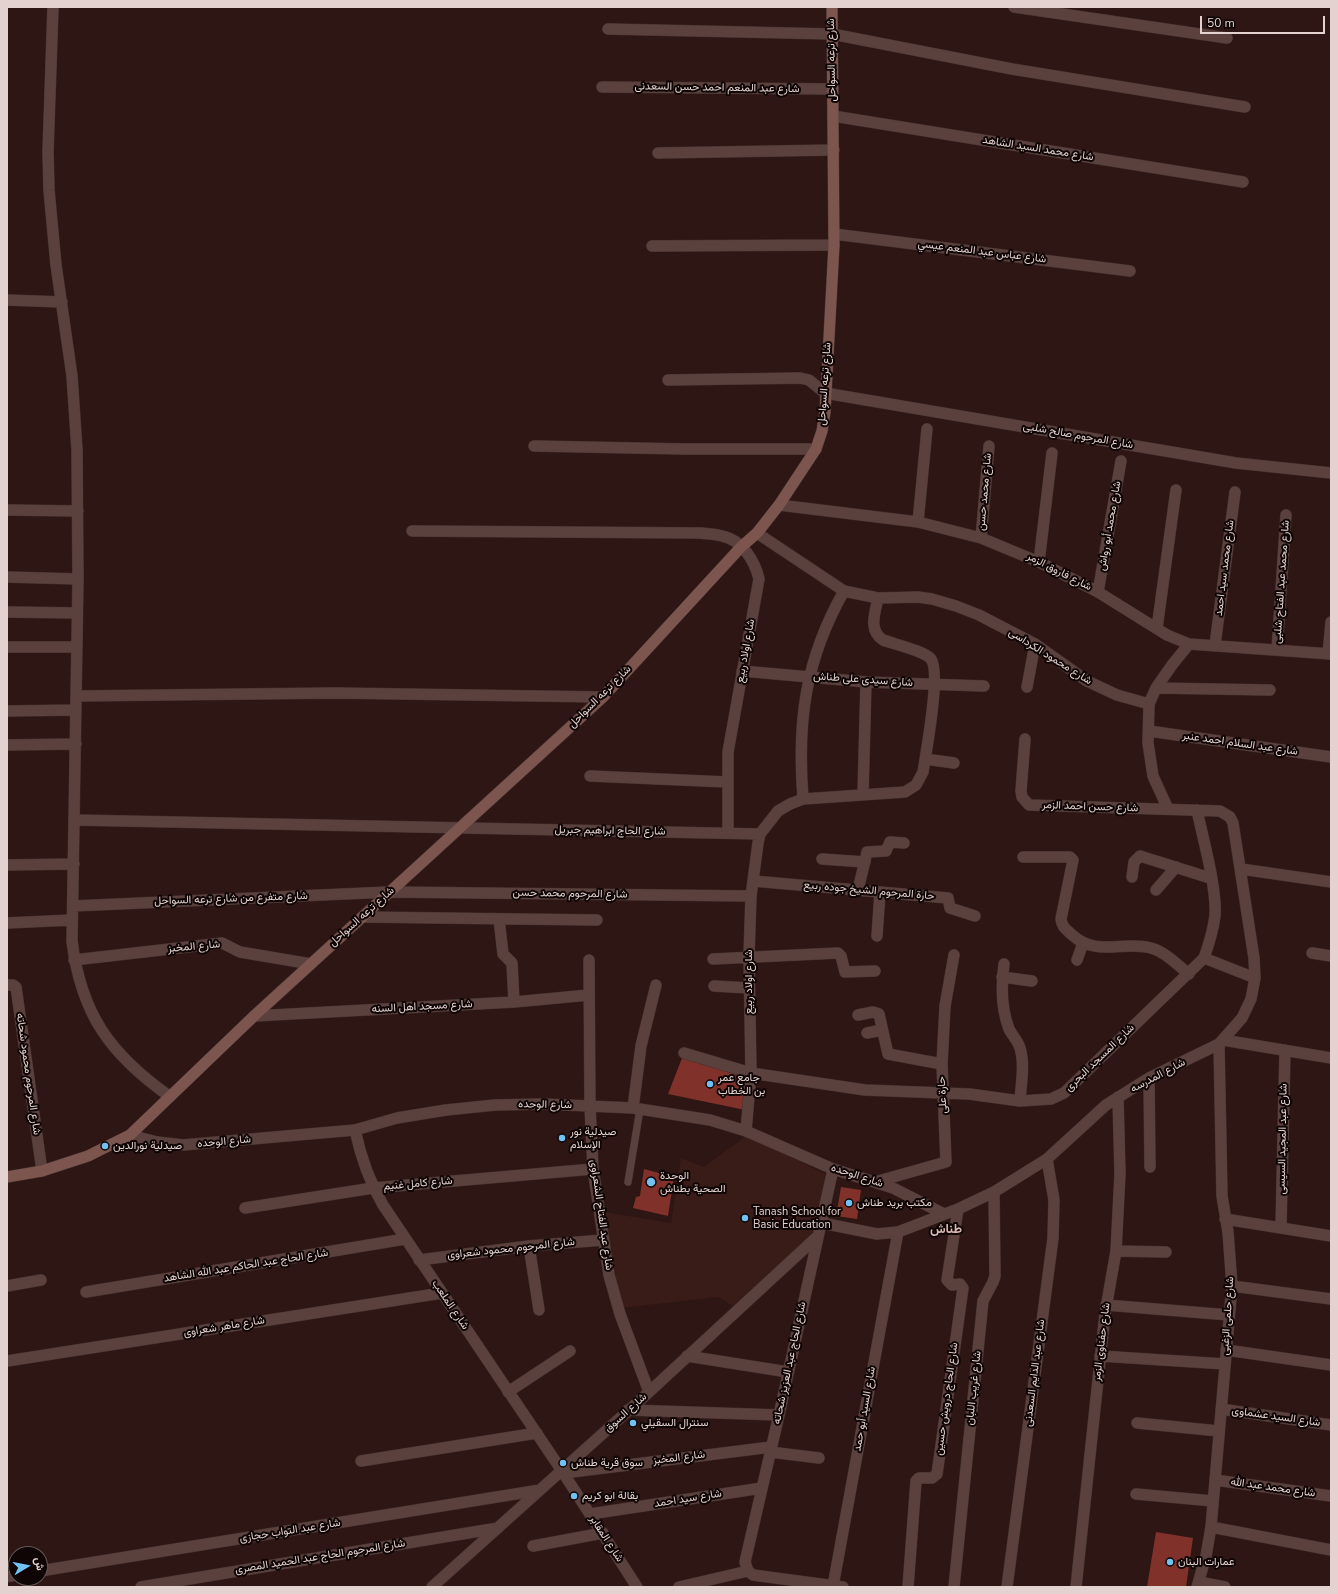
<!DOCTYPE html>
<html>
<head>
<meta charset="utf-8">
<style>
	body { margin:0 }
	#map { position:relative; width:1338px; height:1594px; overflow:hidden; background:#2d1613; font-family:"Nunito Sans",Vazirmatn,sans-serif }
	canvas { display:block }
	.frame { position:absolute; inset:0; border:8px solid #e3d2cf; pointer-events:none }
	.north { position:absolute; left:8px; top:1546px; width:40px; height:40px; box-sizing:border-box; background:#0e0504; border:1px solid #635755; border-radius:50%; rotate:80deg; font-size:11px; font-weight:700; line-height:16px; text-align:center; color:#e3d2cf }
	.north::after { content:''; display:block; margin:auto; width:14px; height:18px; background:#71c1f5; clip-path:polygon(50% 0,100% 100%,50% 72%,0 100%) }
	.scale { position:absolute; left:1200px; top:16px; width:125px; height:18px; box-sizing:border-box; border:2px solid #e3d2cf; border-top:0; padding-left:5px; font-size:12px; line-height:14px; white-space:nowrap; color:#e3d2cf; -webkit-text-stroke:3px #0e0504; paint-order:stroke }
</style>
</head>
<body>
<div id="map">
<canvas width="1338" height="1594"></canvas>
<div class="frame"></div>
<div class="north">ش</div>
<div class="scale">50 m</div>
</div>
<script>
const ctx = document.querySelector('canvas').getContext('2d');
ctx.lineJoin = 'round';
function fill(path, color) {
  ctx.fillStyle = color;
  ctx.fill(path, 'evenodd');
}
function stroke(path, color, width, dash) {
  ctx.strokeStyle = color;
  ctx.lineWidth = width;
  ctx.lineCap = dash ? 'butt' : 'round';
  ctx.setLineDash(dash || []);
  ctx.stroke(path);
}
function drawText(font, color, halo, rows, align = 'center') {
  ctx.font = font + ' "Nunito Sans",Vazirmatn,sans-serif';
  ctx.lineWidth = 4;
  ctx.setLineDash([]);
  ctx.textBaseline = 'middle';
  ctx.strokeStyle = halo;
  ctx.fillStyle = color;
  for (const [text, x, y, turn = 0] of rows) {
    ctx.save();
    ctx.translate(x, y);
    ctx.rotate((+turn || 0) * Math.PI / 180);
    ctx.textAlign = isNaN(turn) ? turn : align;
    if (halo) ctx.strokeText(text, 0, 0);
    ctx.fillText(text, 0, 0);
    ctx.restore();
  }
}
fill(new Path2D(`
	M747 1135 825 1174 815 1232 733 1306 718 1297 621 1308 604 1212 671 1223 681 1158 704 1167Z`), '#391b17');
fill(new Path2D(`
	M684 1053 751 1073 745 1110 668 1094Z
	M644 1169 674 1177 668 1216 633 1208 636 1197 640 1196Z
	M841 1187 861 1190 857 1219 836 1216Z
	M1156 1532 1193 1538 1186 1587H1147Z`), '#803129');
const service = new Path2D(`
	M628 1182 640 1109`);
const minor = new Path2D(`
	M53 7 48 152 49 190 56 265 72 376 77 450 78 579 72 941C81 1014 110 1054 169 1096
	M1014 7 1227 38
	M608 29 832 34 1012 69 1245 107
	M602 87 833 89
	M833 116 1243 182
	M658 153 834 150
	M834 234 1130 271
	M652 246 834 245
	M7 300 62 302
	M668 380 800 378 809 380 825 393 1236 463 1331 473
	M534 446 684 449H816
	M779 505 918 522 981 538 1039 562 1098 592 1167 635 1189 644 1331 654
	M7 510 78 511
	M918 522 927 429
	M412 531 701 533C708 534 715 534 722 536 742 540 755 561 759 579L728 752V833
	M757 533 844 591 878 598 918 597 932 599 956 606 979 615 1035 644 1087 681 1117 695 1149 704
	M981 538 989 446
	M1039 562 1052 453
	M7 577 78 579
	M1098 592 1121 461
	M7 612 77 613
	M1157 628 1176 490
	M1215 645 1235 492
	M7 647H77
	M1277 650 1286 515
	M1328 654 1331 622
	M742 671 866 682 984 686
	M1027 687 1035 644
	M1156 688 1270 690
	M76 696 335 693 603 697
	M7 711 76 710
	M1149 731 1331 757
	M7 745 76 744
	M925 759 954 763
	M590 776 727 782
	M863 795 866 682
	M803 799C797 721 805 660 844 591
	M1168 809 1153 776 1148 743 1149 704 1156 688 1172 665 1189 644
	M75 820 760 834
	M1023 857H1070L1073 860 1061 919C1062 927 1066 929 1071 934 1097 958 1122 940 1151 948 1166 952 1177 965 1189 974
	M822 859 865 862
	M7 865 74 864
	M1241 869 1331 882
	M1132 877 1134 862 1140 856 1210 878
	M753 881 948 898 950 908 975 916
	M858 890 867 852 886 851 890 842 904 843
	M1156 890 1176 867
	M73 906 389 892 751 896
	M362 917 597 920
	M499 919 503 954 512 963 514 1002
	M7 923 72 920
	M877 936 880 892
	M1312 953 1331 956
	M1204 958 1255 978
	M713 959 838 953 841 956 845 972 875 971
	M74 960 222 943 240 952 311 964
	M589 960 590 1106 593 1169 609 1275 620 1314 649 1392
	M1077 960 1083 943
	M1004 964C1001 986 1001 1008 1009 1029 1012 1035 1018 1041 1020 1048 1025 1064 1021 1084 1020 1101
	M1002 977 1032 981
	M7 985H13L16 987 42 1171
	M714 986 749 988
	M858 1015 873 1012 879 1014 888 1054 942 1064
	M254 1016 514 1002 589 995
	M867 1033 882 1030
	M1223 1040 1331 1058
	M684 1053 751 1073 865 1090 969 1094 1020 1101 1051 1099 1064 1093 1204 958C1209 944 1213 931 1215 916 1217 888 1203 839 1197 810
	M1149 1078 1150 1167
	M633 1108 641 1046 656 985
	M355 1130C361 1158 369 1181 383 1205L562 1471 637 1587
	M746 1131 751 1073 749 956 751 896 758 843 760 834 778 811 790 804 803 799 905 792 916 785 923 772C926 753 941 672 931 659 925 651 894 644 883 640 868 630 875 613 878 598
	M130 1135 157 1142 183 1145 355 1130 397 1118 446 1110 495 1105 544 1104 633 1108 710 1120 746 1131 833 1169 893 1188 944 1214
	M833 1169 779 1415 745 1562 748 1571 753 1575 843 1587
	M875 1182 946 1162 942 1064 945 1006 954 955
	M245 1208 373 1188 593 1169
	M1225 1219 1331 1236
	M822 1223 877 1234 898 1232 958 1209 994 1192 1047 1159 1106 1105 1149 1078 1219 1044 1242 1018 1251 999 1255 978 1254 958 1233 823 1230 817 1220 811 1029 805 1022 797 1021 791 1025 739
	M1281 1227 1285 1050
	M529 1246 539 1310
	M1116 1251 1166 1252
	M419 1260 529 1246 603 1240
	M7 1286 41 1280
	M1232 1286 1331 1299
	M86 1292 405 1239
	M1106 1305 1229 1315
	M1226 1350 1331 1365
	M687 1356 788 1372
	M1100 1356 1225 1364
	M7 1361 442 1293
	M508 1392 570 1351
	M1221 1409 1331 1425
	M628 1410 779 1415
	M1137 1423 1219 1431
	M770 1452 819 1458
	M361 1461 537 1433
	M564 1473 771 1447
	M1215 1480 1331 1496
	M1136 1494 1213 1501
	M590 1514 762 1488
	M1211 1527 1331 1550
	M533 1546 603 1533
	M40 1571 540 1490
	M7 1577 16 1575
	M1199 1582 1225 1587
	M833 1586 898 1232
	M141 1587 498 1528
	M432 1587 649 1392 818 1236
	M679 1587 748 1571
	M908 1587 916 1481 919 1478H932L937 1474 963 1288 960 1284 952 1285 947 1280 958 1209
	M954 1587 983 1301 993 1282 995 1276 994 1192
	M1007 1587 1053 1238 1054 1200 1047 1159
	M1076 1587 1105 1314 1116 1251 1120 1174 1118 1097
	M1197 1587 1206 1556 1211 1527 1232 1286 1228 1232 1222 1196 1219 1044`);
const secondary = new Path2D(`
	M7 1177 42 1171 88 1156 130 1135 254 1016 603 697 741 547 757 533 779 505 816 449 822 431 825 412 834 245 832 7`);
stroke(service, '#42312f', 8);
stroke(minor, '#42312f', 12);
stroke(secondary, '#42312f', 12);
stroke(service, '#5b413d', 7);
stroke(minor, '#5b413d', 11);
stroke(secondary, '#7d554f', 11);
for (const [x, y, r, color] of [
	[710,1084,4,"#71c1f5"],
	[562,1138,4,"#71c1f5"],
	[105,1146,4,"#71c1f5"],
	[651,1182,5,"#71c1f5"],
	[849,1203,4,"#71c1f5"],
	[745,1218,4,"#71c1f5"],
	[633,1423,4,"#71c1f5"],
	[563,1463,4,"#71c1f5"],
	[574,1496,4,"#71c1f5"],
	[1170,1562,4,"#71c1f5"]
]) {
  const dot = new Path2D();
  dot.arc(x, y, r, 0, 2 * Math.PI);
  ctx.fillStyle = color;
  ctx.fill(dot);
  stroke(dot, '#0e0504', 1.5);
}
drawText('11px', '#e3d2cf', '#0e0504', [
	["شارع ترعه السواحل",832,60,-91],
	["شارع عبد المنعم احمد حسن السعدنى",717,88,1],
	["شارع محمد السيد الشاهد",1038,149,9],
	["شارع عباس عبد المنعم عيسي",982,252,7],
	["شارع ترعه السواحل",825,384,-86],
	["شارع المرحوم صالح شلبى",1078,436,10],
	["شارع محمد حسن",985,492,-85],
	["شارع محمد أبو رواش",1110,526,-80],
	["شارع محمد سيد احمد",1225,568,-83],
	["شارع فاروق الزمر",1059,572,27],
	["شارع محمد عبد الفتاح شلبى",1282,582,-86],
	["شارع اولاد ربيع",746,651,-80],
	["شارع محمود الكرداسى",1050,657,32],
	["شارع سيدى على طناش",863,680,4],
	["شارع ترعه السواحل",600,697,-45],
	["شارع عبد السلام احمد عنبر",1240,744,8],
	["شارع حسن احمد الزمر",1090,807,2],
	["شارع الحاج ابراهيم جبريل",610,831,1],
	["حارة المرحوم الشيخ جوده ربيع",869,891,5],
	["شارع المرحوم محمد حسن",570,894,1],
	["شارع متفرع من شارع ترعه السواحل",231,899,-2],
	["شارع ترعه السواحل",362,917,-42],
	["شارع المخبز",194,947,-5],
	["شارع اولاد ربيع",749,982,-90],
	["شارع مسجد اهل السنه",422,1007,-3],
	["شارع المسجد البحرى",1100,1058,-44],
	["شارع المرحوم محمود شحاته",28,1074,82],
	["شارع المدرسه",1158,1076,-28],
	["حارة على",943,1095,-93],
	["شارع الوحده",545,1105,1],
	["شارع عبد المجيد السيسى",1283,1139,-89],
	["شارع الوحده",224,1142,-5],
	["شارع الوحده",857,1176,18],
	["شارع كامل غنيم",418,1184,-5],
	["شارع عبد الفتاح الشعراوى",601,1215,82],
	["شارع المرحوم محمود شعراوى",511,1249,-6],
	["شارع الحاج عبد الحاكم عبد الله الشاهد",246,1266,-9],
	["شارع الملعب",450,1305,56],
	["شارع حلمى الزغبى",1228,1316,-86],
	["شارع ماهر شعراوى",224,1327,-9],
	["شارع حفناوى الزمر",1102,1342,-83],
	["شارع الحاج عبد العزيز شحاته",790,1363,-78],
	["شارع عبد الدايم السعدنى",1035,1373,-83],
	["شارع غريب اللبان",974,1388,-84],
	["شارع الحاج درويش حسين",947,1399,-82],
	["شارع السيد أبو حمد",865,1409,-80],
	["شارع السوق",626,1413,-42],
	["شارع السيد عشماوى",1276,1417,8],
	["شارع المخبز",679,1458,-7],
	["شارع محمد عبد الله",1273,1488,8],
	["شارع سيد احمد",688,1499,-9],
	["شارع عبد التواب حجازى",290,1531,-9],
	["شارع المقابر",606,1539,57],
	["شارع المرحوم الحاج عبد الحميد المصرى",320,1557,-9]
]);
drawText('11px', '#e3d2cf', '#0e0504', [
	["جامع عمر",718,1078],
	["بن الخطاب",718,1091],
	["صيدلية نور",570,1132],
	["الإسلام",570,1145],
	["صيدلية نورالدين",113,1146],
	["الوحدة",660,1176],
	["الصحية بطناش",660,1189],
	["مكتب بريد طناش",857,1203],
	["Tanash School for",753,1212],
	["Basic Education",753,1225],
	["سنترال السقيلي",641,1423],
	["سوق قرية طناش",571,1463],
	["بقالة ابو كريم",582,1496],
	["عمارات البنان",1178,1562]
], 'left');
drawText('bold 13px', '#d8b7b2', '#0e0504', [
	["طناش",946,1230]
]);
</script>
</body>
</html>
